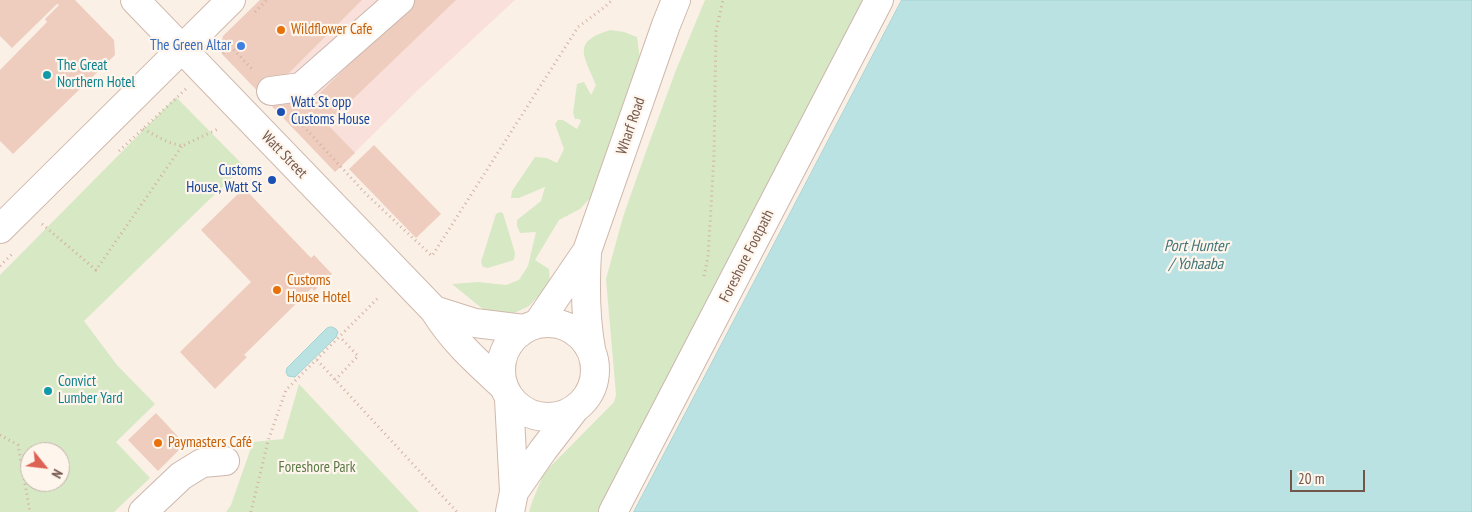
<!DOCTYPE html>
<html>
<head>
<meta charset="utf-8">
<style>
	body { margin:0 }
	#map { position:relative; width:1472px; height:512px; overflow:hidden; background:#fbf0e6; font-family:"PT Sans Narrow",sans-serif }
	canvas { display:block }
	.north { position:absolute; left:20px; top:442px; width:50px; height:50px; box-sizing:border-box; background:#fef5ec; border:1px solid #c6b5ac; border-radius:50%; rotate:119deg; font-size:14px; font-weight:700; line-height:20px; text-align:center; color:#72564c }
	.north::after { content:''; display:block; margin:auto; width:18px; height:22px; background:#dd6253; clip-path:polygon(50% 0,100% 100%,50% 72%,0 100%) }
	.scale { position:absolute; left:1290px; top:470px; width:75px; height:22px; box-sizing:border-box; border:2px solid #72564c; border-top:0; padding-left:6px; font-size:15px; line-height:18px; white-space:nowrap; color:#72564c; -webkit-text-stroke:4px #fef5ec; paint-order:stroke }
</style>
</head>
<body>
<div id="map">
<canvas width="1472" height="512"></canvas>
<div class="north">N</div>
<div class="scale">20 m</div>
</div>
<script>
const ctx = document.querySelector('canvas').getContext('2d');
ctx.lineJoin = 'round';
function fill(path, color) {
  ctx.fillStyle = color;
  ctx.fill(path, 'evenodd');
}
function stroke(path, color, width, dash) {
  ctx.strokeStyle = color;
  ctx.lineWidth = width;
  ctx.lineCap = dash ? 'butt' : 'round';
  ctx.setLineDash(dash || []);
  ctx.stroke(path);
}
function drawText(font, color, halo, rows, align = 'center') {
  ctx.font = font + ' "PT Sans Narrow",sans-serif';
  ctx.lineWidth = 4.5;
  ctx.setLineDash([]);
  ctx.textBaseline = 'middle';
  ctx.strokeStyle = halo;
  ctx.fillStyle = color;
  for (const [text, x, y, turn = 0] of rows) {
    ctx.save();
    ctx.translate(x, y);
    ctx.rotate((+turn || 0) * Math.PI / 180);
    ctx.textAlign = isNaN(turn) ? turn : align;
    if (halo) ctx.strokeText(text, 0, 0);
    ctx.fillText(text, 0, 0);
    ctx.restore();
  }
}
fill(new Path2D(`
	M260 0H515L418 90 335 172 222 54 221 46 223 36Z`), '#fae0da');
fill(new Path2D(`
	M705 0H872L605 512H529L532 502 544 473 614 402 616 395 606 279 623 217 648 146 676 70Z
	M610 30 624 32 637 37 640 60 591 197 580 209 559 220 535 260 549 269 550 284 529 306 508 316 489 314 452 284 478 282 506 285 519 280 528 266 536 232 520 233 517 226V220L541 201 545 187 519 198H511L512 191 535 157 547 158 557 163 564 149 555 124 558 120H563L577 129 581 121 579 119H575L573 113 577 84 584 82 591 95 596 85C584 55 571 42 610 30Z
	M176 97 244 166 84 321 117 365 155 404 116 442 150 478 114 512H0V275ZM30 452H60V482H30Z
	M500 212 503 213 515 253 514 260 488 268 483 267 481 262 496 214Z
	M299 384 419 512H226L231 505 253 442 283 439Z`), '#d7e8c5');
const water = new Path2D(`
	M902 0H1472V512H634Z
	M332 327 336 329 338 332 336 337 295 377 288 376 286 372 287 368 327 328Z`);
fill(water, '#bbe2e3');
stroke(water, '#a2d2d4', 1);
fill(new Path2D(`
	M0 0H75L114 40 115 55 13 154 0 141V70L47 22 45 19 59 5 57 4 12 48 0 36Z
	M260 0H362L282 80 307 106 414 0H456L327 124 355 153 335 172 222 54 221 46 223 36Z
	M374 145 441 214 416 238 349 169Z
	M244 188 311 258 314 255 332 274 314 291 312 288 244 355 247 357 215 389 180 352 251 282 201 230Z
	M156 413 185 444 158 471 128 440Z`), '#eecdbf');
const street = new Path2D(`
	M271 91 301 87 400 0
	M143 512 181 476 202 463 225 461
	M613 512 879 0`);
const secondary = new Path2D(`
	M135 0 434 310C454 342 476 361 503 386
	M0 229 231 0
	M587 253C585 286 585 316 591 349
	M434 310 475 323 524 329
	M501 370a47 47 0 1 1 94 0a47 47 0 1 1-94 0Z
	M538 323 587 251 666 25 676 0
	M509 399 514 492 510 512
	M514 492 543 450 574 410`);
stroke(street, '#ccb7ad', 30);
stroke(secondary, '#d0b9ad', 30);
stroke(new Path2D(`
	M255 12 267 0
	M230 46 254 71
	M223 53 230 46 232 38
	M293 115 366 194 432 256 578 27 606 6 612 0
	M143 129 168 142 182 146 218 129
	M119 151 186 89
	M42 224 96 270 182 146
	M0 266 12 254
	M704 276 708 257 714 157 716 31 723 0
	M317 360 457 512
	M335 380 358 356 340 337
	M0 435 18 445 30 512
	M251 512 268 441 286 390 379 297`), '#d3b0a2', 3, [1, 4]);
stroke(street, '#fff', 28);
stroke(secondary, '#fff', 28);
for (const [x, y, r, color] of [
	[281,30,5,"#e8710a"],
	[241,46,5,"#3f7fe0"],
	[47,75,5,"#0f9aa8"],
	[281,112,5,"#1a4fb4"],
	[272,180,5,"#1a4fb4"],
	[277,290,5,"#e8710a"],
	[48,391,5,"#0f9aa8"],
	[158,443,5,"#e8710a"]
]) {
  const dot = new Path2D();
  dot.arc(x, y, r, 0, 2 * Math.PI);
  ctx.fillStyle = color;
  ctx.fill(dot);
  stroke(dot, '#fef5ec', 2);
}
drawText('15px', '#c56008', '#fef5ec', [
	["Wildflower Cafe",291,30],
	["Customs",287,281],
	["House Hotel",287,298],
	["Paymasters Café",168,443]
], 'left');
drawText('15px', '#366cbe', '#fef5ec', [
	["The Green Altar",231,46]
], 'right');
drawText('15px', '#0d838f', '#fef5ec', [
	["The Great",57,66],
	["Northern Hotel",57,83],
	["Convict",58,382],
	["Lumber Yard",58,399]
], 'left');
drawText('15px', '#164399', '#fef5ec', [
	["Watt St opp",291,103],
	["Customs House",291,120],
	["Customs",262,171,"right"],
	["House, Watt St",262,188,"right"]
], 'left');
drawText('15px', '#72564c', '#fef5ec', [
	["Wharf Road",631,126,-71],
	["Watt Street",284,155,46],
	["Foreshore Footpath",747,256,-63]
]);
drawText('15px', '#597845', '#fef5ec', [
	["Foreshore Park",317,468]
]);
drawText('italic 16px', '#417477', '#fef5ec', [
	["Port Hunter",1196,246],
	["/ Yohaaba",1196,264]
]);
</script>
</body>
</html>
